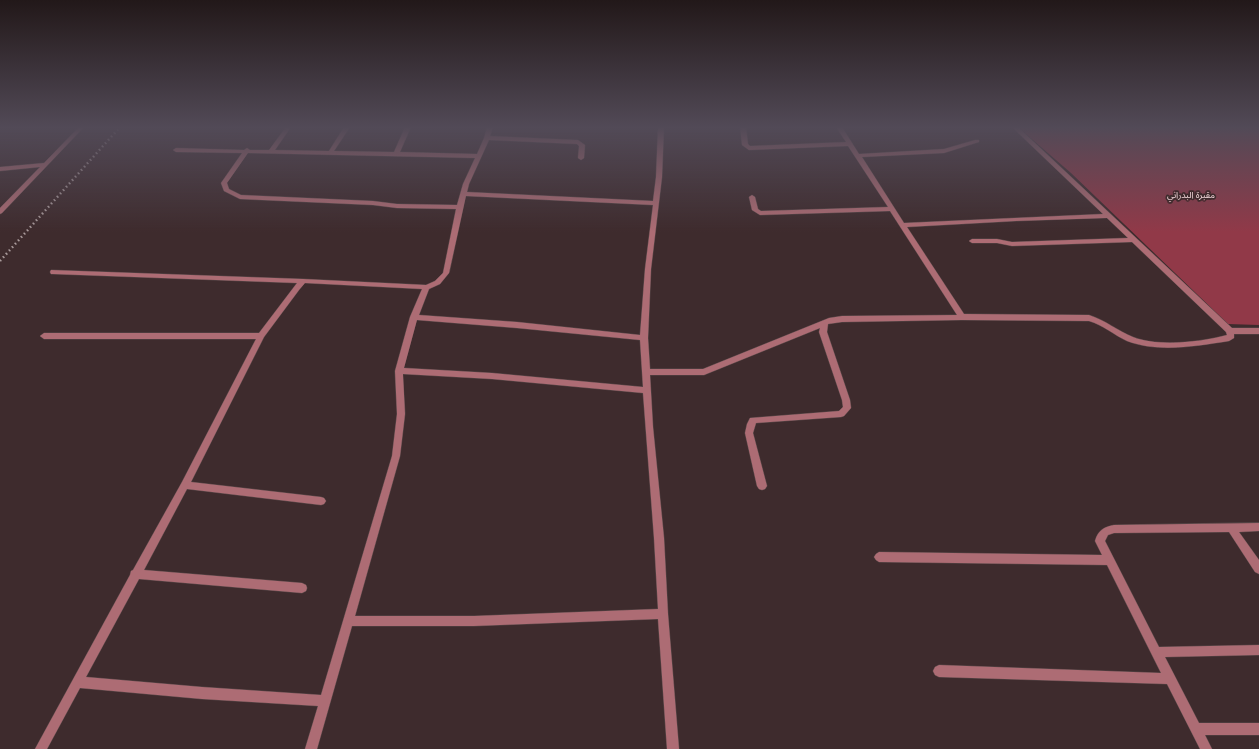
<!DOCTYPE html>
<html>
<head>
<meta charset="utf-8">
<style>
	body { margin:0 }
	canvas { display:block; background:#3e2b2d }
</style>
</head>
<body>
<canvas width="1259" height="749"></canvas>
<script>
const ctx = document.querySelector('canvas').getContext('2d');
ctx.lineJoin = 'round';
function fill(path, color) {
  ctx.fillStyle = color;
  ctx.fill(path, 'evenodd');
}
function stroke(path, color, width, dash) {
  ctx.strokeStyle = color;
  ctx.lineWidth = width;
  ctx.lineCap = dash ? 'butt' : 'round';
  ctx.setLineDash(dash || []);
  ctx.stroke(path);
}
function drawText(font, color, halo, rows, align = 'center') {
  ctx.font = font + ' "IBM Plex Sans","Noto Sans Arabic",sans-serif';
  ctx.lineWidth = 3.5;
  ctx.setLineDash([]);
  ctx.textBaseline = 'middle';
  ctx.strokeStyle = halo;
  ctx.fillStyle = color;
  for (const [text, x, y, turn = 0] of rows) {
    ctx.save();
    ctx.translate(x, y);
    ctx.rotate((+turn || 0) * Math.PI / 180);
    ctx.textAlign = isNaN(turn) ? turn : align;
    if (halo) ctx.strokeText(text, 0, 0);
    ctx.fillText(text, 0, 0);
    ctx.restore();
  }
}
fill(new Path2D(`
	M1018 127H1259V325L1228 324 1071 173Z`), '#913948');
const minor = new Path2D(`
	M79 127H84L2 213 0 214V208L40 167 0 171V167L44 163Z
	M286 127H291L275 150 329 151 344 127H350L334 151 394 152 405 127H411L400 152 477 154 484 138 487 127H493L490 136 578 140 585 145 584 158 581 160 578 158 579 146 577 144 489 140 469 184 467 192 653 201 656 177 658 127H664L662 177 651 269 648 338 650 369H703L829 318 842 316 957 315 890 211 760 215 752 210 749 197 752 195 755 197 758 209 761 211 888 207 848 146 749 150 742 145 740 127H746L748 144 750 146 846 142 836 127H842L859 154 944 149 975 140H979V142L944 153 862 157 904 223 1103 214 1012 127H1018L1232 328H1259V334H1234V338L1229 341C1196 346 1159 353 1127 341 1114 335 1103 325 1089 321L962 320 842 322 828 324 827 332 850 400 851 408 844 416 841 417 756 423 753 433 767 486 765 489 762 490 759 489 757 486 745 433 747 424 750 418 839 411 843 407 842 400 819 332 820 328 704 375H650L653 427 664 538 668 614 679 749H667L658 619 474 626H352L317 749H305L318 706 202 699 80 688 47 749H35L130 575 131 571 133 570 182 482 256 339H44L40 336 44 333H259L297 283 53 274H51L50 272 51 270 303 279 426 285 435 281 443 273 456 209 397 208 373 205 240 199 224 191 221 183 242 153 176 152 173 150 176 148 244 150 247 148 250 150H269ZM248 153 475 158 463 184 457 205 397 204 373 201 241 195 229 189 227 183ZM466 196 653 205 645 269 640 335 517 322 419 315 429 289 440 284 449 273ZM1107 218 1128 238 1012 242 997 239H972L969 241 972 243H997L1012 246 1132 242 1226 332 1227 335C1201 342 1158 347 1133 337 1118 331 1105 320 1089 315L964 314 907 227 1016 221ZM305 283 422 289 410 317 395 371 397 414 392 456 321 695 202 687 86 677 139 579 302 593 306 591 307 588 306 585 302 583 144 570 187 489 321 505 324 504 326 501 324 498 321 497 191 482 264 337 299 290ZM417 320 517 328 640 340 643 387 492 373 404 368ZM403 374 492 379 643 393 654 538 658 609 474 616H355L400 456 405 414Z
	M1259 523V531L1239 532 1259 560V574L1255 572 1229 532 1114 533 1108 535 1105 541 1159 647 1259 645V655L1165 657 1199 723H1259V735H1205L1212 749H1200L1167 684 939 677 935 675 933 671 935 667 939 665 1161 673 1107 565 879 562 876 560 874 557 876 554 879 552 1102 555 1095 541C1098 530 1104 527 1114 525Z`);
stroke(minor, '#5a494a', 1);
fill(minor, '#ad6c74');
stroke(new Path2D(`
	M0 261 120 127`), '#aa9b9c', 2.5, [1.5, 3]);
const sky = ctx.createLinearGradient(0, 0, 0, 232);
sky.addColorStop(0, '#221819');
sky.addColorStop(0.55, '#524a57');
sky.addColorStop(1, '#524a5700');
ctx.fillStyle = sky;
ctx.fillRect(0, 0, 1259, 232);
drawText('9px', '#f4d8db', '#3e2b2d', [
	["مقبرة البدراني",1191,195]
]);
</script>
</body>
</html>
